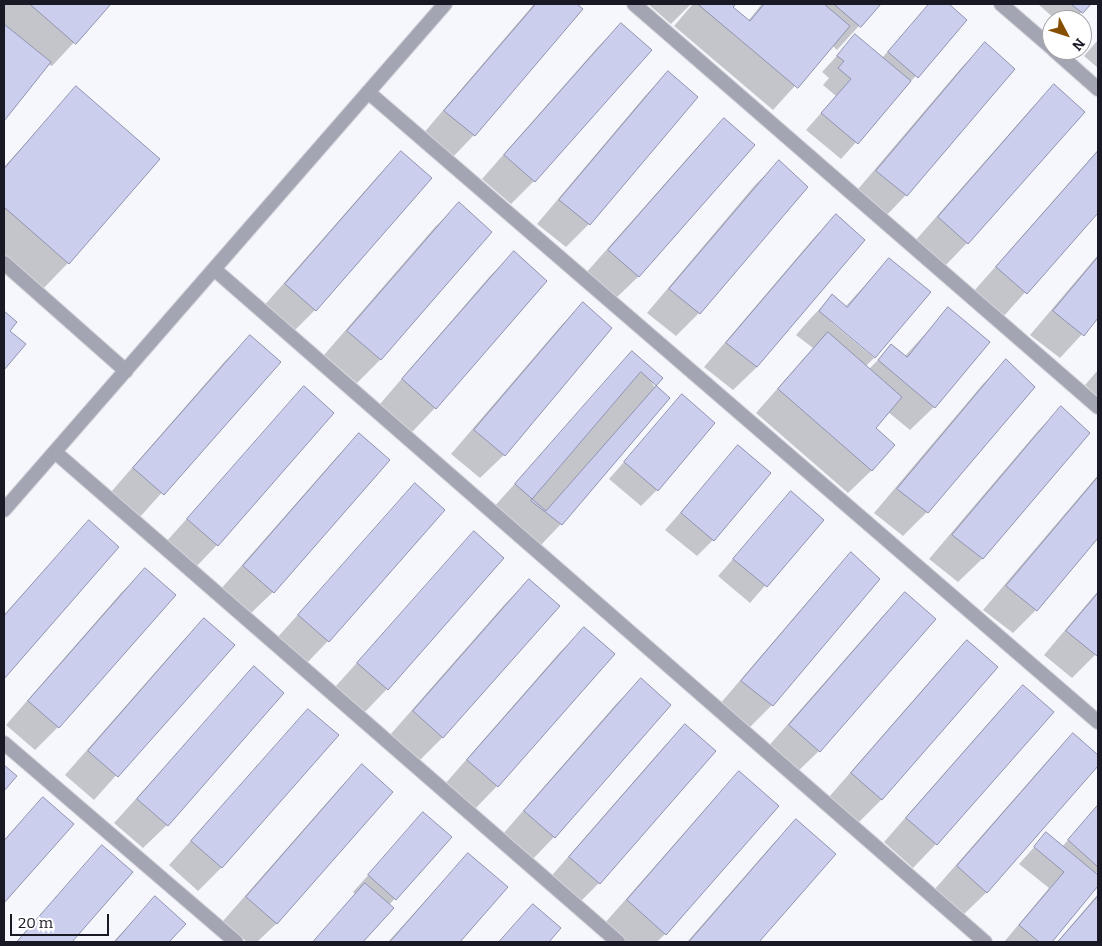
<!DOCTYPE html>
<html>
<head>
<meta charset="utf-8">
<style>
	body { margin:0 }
	#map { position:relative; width:1102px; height:946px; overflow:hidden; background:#f6f7fd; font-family:Bitter,serif }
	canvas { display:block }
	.frame { position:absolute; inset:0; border:5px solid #181924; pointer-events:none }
	.north { position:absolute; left:1042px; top:10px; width:50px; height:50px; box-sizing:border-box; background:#fff; border:1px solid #a3a3a7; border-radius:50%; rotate:130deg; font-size:14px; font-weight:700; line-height:20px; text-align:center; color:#181924 }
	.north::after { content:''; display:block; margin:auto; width:18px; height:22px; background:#864e01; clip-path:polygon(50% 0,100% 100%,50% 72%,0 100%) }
	.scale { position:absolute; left:10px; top:914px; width:99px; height:22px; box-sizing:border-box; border:2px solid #181924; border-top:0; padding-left:6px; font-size:15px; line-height:18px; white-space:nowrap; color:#181924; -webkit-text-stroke:4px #fff; paint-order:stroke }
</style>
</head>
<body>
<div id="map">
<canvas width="1102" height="946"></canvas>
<div class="frame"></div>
<div class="north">N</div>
<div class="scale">20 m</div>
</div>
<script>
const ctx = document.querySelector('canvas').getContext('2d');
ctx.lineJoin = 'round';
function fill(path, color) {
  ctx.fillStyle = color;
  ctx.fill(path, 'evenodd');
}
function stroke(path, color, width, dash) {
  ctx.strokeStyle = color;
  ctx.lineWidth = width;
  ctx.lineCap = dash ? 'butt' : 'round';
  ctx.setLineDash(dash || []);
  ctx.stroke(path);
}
fill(new Path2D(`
	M4 4H110L52 66 48 64 4 119Z
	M534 4H575L581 9 474 135 451 159 422 135Z
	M648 4H734L731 7 748 21 762 4H879L837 50 832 45 773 110 674 26 692 5 691 4 671 24Z
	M930 4H947L966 20 841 159 806 130 836 96 823 85 829 78 822 72 855 36 882 58Z
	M1038 4H1089L1074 20H1056Z
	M621 24 534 181 511 204 482 179 597 48Z
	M1098 40V68L1084 56Z
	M985 44 1013 69 906 195 883 219 853 195 962 67Z
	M668 72 589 224 566 247 537 224 645 96Z
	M1054 86 967 243 944 267 915 241 1031 109Z
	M76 88 68 263 39 293 4 262V167Z
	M724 120 753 145 638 277 614 300 585 274 701 143Z
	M1098 150V211L1003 317 974 291Z
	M401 153 430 178 315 310 291 334 262 308 378 176Z
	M779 162 699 313 676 336 647 313 755 185Z
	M459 204 491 232 380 360 357 383 324 355 435 227Z
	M836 215 757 367 733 390 704 367 813 239Z
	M514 253 546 281 435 408 412 432 380 404 490 276Z
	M1098 255V317L1060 358 1030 335Z
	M889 259 929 293 831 322 874 358 866 366 869 369 892 346 904 357 948 309 988 342 934 407 910 430 888 412 874 428 872 470 848 493 756 413 813 348 796 335 809 320 832 296 845 307Z
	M583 303 504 455 480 478 451 454 560 327Z
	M4 312 15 322 8 331 24 344 4 368Z
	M250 337 279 363 139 518 111 492 226 360Z
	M632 353 654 386 668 398 561 524 538 548 493 508Z
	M1006 361 1034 387 927 512 903 536 874 513 983 384Z
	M1098 370V397L1085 385Z
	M304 388 333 413 217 545 194 569 165 543Z
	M682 396 657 490 641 506 609 479Z
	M1061 408 1089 433 982 559 958 582 929 559 1038 431Z
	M359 435 388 460 273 592 249 615 220 590 336 458Z
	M738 447 713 540 697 556 665 530Z
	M1098 475V536L1036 610 1013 633 983 610Z
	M415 485 443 510 328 641 305 665 276 639Z
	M791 493 822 520 750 603 718 576Z
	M89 521 118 547 4 677V615Z
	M474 533 503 558 387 689 364 713 335 687Z
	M851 554 879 579 772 705 748 729 719 705 828 578Z
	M145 570 58 727 35 750 6 725 121 593Z
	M529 580 442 738 419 761 390 735 505 604Z
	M1098 591V652L1072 678 1044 655Z
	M905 594 934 619 819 751 795 774 766 749 882 617Z
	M204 620 233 645 94 800 65 775 181 643Z
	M584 629 613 655 497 786 474 810 445 784 560 652Z
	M968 642 997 668 881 800 858 823 829 797 944 665Z
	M254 668 167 825 143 848 114 823Z
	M641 680 670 705 554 837 531 861 502 835 617 703Z
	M1023 687 936 844 913 868 884 842 1000 710Z
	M308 710 337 736 221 868 198 891 169 865Z
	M685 726 599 883 576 906 547 881 662 749Z
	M1073 734 1098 756V764L987 892 963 915 934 890 1050 758Z
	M362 766 391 792 276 924 257 942H247L223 921 339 789Z
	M740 773 665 934 657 942H625L604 924 716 797Z
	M43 798 72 824 4 902V840Z
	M1098 805V871L1095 874 1098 877V884L1051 942H1004L1049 888 1019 864 1046 834 1062 847Z
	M423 814 450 837 389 905 392 908 362 942H313L355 894 353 892Z
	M796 821 834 854 757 942H687L773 844Z
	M102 847 131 873 70 942H16Z
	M468 854 506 887 458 942H388Z
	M1098 894V942H1057Z
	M155 898 184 924 168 942H113Z`), '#0003');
const building = new Path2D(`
	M30 4H111L76 44Z
	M536 4H577L583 9 475 136 444 111Z
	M698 4H736L733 7 750 21 764 4H824L850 26 798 88Z
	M834 4H881L861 27Z
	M929 4H949L967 20 918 78 888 52Z
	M1071 4H1091L1083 13Z
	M621 23 652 50 535 182 504 155Z
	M4 24 51 62 4 121Z
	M855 34 911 81 858 144 821 113 851 79 838 68 844 61 837 56Z
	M985 42 1015 69 907 196 876 171Z
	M668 71 698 97 590 225 559 200Z
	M1054 84 1085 112 968 244 938 217Z
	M76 86 160 159 69 264 4 207V169Z
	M724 118 755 145 639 277 608 250Z
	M401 151 432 178 316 311 285 284Z
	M1098 151V213L1027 294 996 267Z
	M779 160 808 187 700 314 669 289Z
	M459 202 492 232 381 360 347 331Z
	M836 214 865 240 757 367 726 343Z
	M514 251 547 281 436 409 402 379Z
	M1098 257V318L1084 336 1053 311Z
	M889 258 931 292 875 358 819 311 832 294 847 307Z
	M583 302 612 328 505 456 474 430Z
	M948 307 990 342 935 408 878 360 891 344 907 357Z
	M4 311 17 322 10 331 26 344 4 370Z
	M828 332 902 397 876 428 895 445 872 471 778 389Z
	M250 335 281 362 164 495 133 468Z
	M632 351 663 378 546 511 515 484Z
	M1006 359 1035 387 928 513 897 489Z
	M641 372 670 398 562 525 531 501Z
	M304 386 334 413 218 546 187 519Z
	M682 394 715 423 658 491 624 462Z
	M1061 406 1090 433 983 559 952 535Z
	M359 433 390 460 274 593 243 566Z
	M738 445 771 473 714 541 681 513Z
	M1098 477V538L1037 611 1006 586Z
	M415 483 445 510 329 642 298 615Z
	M791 491 824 520 767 587 733 559Z
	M89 520 119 547 4 679V616Z
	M474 531 504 558 388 690 357 663Z
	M851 552 880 579 773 706 741 681Z
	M145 568 176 595 59 728 28 701Z
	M529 579 560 606 443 738 413 711Z
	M905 592 936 619 820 752 789 725Z
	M1098 593V654L1097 656 1066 631Z
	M204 618 235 645 118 777 88 751Z
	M584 627 615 654 498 787 467 760Z
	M967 640 998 667 882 800 851 773Z
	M254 666 284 693 168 826 137 799Z
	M641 678 671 705 555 838 524 811Z
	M1023 685 1054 712 937 845 906 818Z
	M308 709 339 735 222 868 191 841Z
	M685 724 716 751 600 884 569 857Z
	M1073 733 1098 755V766L987 893 957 866Z
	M362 764 393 792 277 924 246 897Z
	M4 765 17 776 4 791Z
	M739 771 779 806 666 935 627 900Z
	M43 797 74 824 4 903V841Z
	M1098 805V867L1068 840Z
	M423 812 452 837 396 900 368 875Z
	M796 819 836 854 759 942H689Z
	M1046 832 1098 875V886L1052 942H1039L1019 925 1064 872 1034 847Z
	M102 845 133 872 72 942H17Z
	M468 853 508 887 460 942H390Z
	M365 883 394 908 363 942H313Z
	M155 896 186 924 169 942H115Z
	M1098 896V942H1058Z
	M533 904 561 928 549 942H499Z`);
fill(building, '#cbceed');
stroke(building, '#8f92ae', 1);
const minor = new Path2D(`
	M634 4 1098 407
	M1001 4 1052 48
	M1054 50 1098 89
	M368 92 1098 722
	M4 263 126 371
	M214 269 985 942
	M55 452 618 942
	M4 510 445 4
	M4 743 236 942`);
stroke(minor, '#d2d3da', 16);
stroke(minor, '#a4a5b3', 14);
</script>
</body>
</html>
